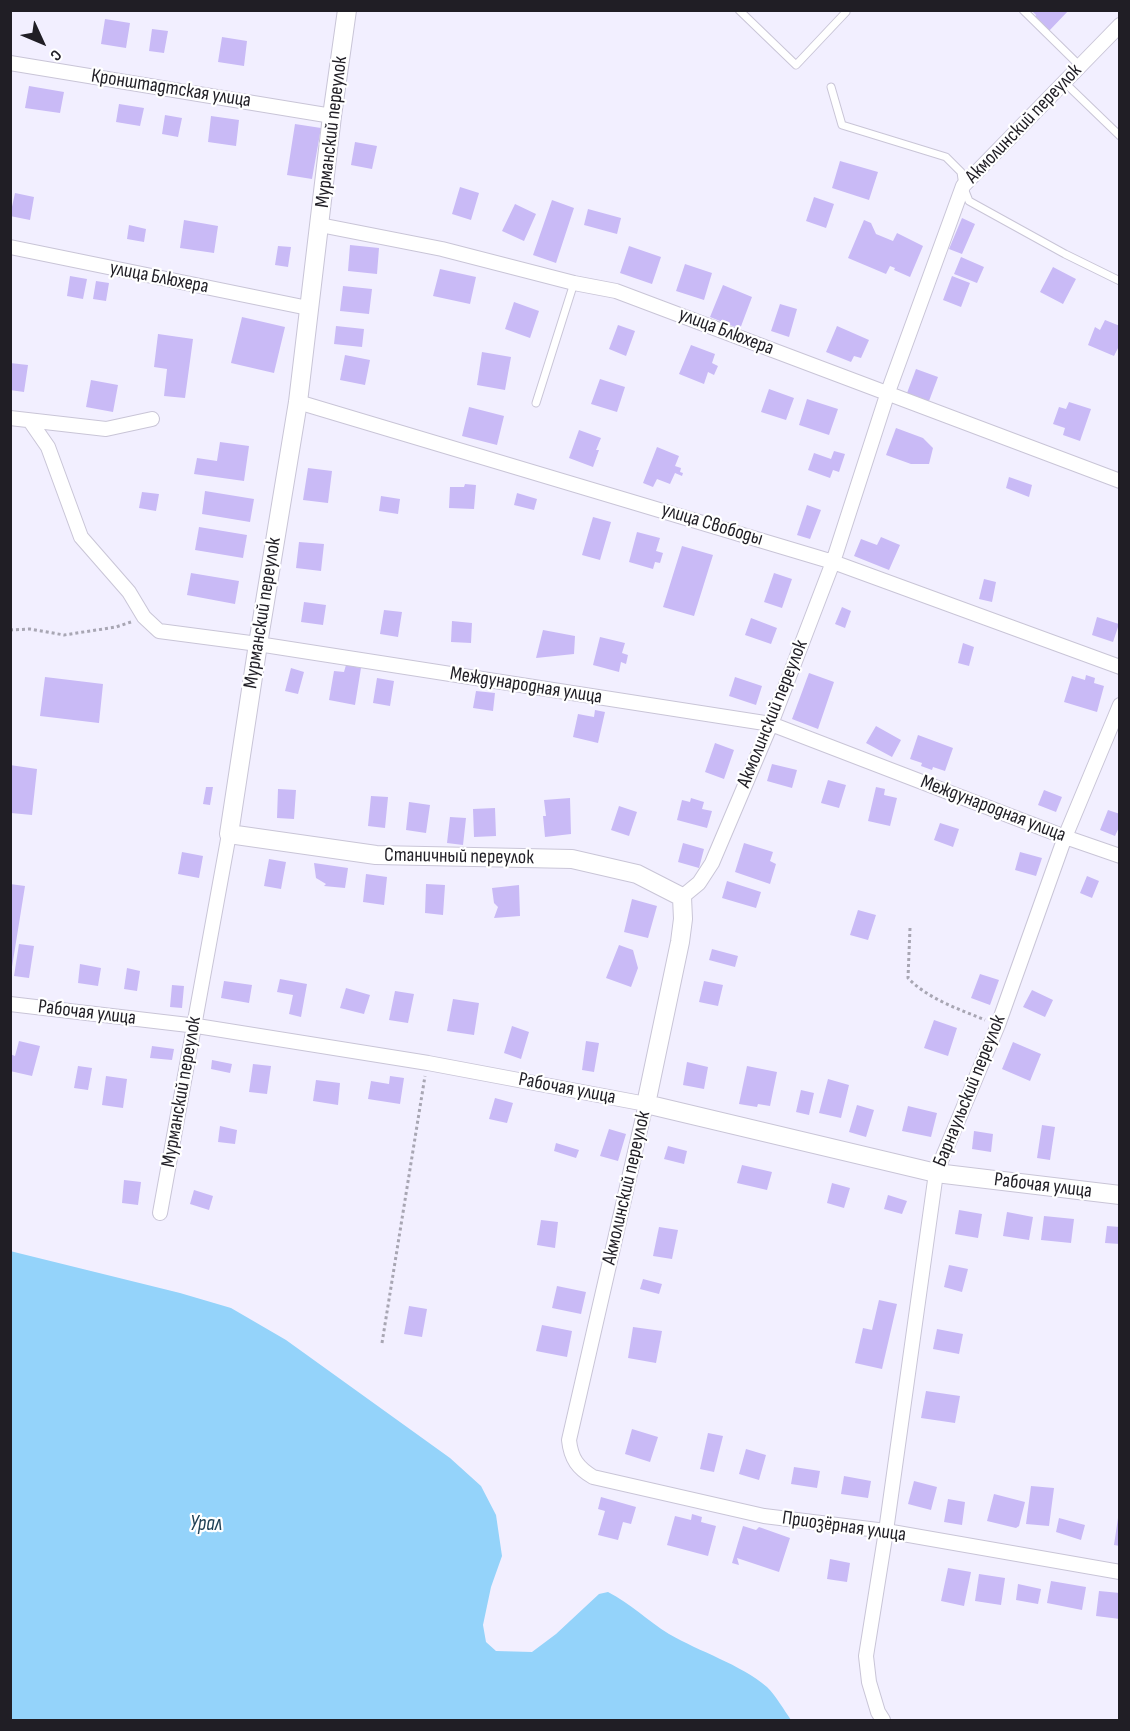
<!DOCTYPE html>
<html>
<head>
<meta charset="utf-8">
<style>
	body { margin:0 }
	#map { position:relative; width:1130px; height:1731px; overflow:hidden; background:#f2efff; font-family:"Sofia Sans Condensed",sans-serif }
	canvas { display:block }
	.frame { position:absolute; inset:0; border:12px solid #201e25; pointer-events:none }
	.north { position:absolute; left:12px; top:12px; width:60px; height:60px; -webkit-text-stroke:4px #fff; paint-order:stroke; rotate:134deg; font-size:16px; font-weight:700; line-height:24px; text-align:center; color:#201e25 }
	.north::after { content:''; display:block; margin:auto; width:21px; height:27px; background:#201e25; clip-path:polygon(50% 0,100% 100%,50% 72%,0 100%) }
</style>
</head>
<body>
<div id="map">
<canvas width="1130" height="1731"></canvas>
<div class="frame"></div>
<div class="north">С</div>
</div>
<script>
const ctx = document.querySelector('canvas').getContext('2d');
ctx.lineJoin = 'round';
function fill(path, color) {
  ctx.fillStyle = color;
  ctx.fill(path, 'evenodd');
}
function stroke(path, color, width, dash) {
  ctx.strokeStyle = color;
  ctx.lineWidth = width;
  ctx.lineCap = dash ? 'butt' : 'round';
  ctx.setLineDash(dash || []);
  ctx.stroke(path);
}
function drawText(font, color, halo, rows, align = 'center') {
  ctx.font = font + ' "Sofia Sans Condensed",sans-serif';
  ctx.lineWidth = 4.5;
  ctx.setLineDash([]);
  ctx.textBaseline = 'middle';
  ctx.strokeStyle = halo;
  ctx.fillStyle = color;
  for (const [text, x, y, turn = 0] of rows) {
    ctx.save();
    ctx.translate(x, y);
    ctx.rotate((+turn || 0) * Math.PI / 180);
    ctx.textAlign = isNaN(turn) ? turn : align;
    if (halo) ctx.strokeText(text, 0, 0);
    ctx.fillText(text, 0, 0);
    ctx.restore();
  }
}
fill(new Path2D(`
	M10 1251 180 1293 231 1308 286 1340 450 1458 481 1486 496 1515 502 1556 491 1587 483 1625 486 1642 496 1651 532 1652 556 1634 599 1594 608 1592C630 1603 648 1621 669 1634 700 1652 740 1664 767 1687 776 1696 784 1710 791 1720H11Z`), '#94d3fa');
fill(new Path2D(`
	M1031 10H1069L1049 31 1035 17 1036 15Z
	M105 19 130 23 126 48 101 44Z
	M152 29 168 31 164 53 149 51Z
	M222 37 247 41 244 66 218 62Z
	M29 86 64 92 60 113 25 108Z
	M119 104 144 108 140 126 116 122Z
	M165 115 182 118 178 137 162 134Z
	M211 116 239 120 236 146 208 142Z
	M295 124 321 128 312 179 287 175Z
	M355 142 377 146 372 169 351 165Z
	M840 161 878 172 869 200 832 188Z
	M460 187 479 193 471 220 452 214Z
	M15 193 34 197 30 220 10 216Z
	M814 197 834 204 826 228 806 221Z
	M552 200 574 208 556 263 533 255Z
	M515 204 536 214 524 241 502 231Z
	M588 209 621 218 617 234 584 225Z
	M962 218 975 224 962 254 949 249Z
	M184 220 218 226 214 253 180 248Z
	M864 220 871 223 876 234 893 241 897 233 923 246 910 277 894 270 895 268 890 266 886 274 848 258Z
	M129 225 146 229 144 242 127 239Z
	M350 245 379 248 377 274 348 271Z
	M278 246 291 247 288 267 275 265Z
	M629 246 661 257 652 284 620 273Z
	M961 257 984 267 977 283 954 274Z
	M685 264 712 273 704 300 676 291Z
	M1053 267 1076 279 1063 304 1040 292Z
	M440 269 476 277 470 304 433 296Z
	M70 276 87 279 83 299 67 296Z
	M952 276 970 283 961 307 943 300Z
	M96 281 109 283 106 301 93 299Z
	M723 285 752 297 740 329 710 317Z
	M343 286 372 289 369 314 340 311Z
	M514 302 539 311 530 338 505 329Z
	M780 304 797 309 789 337 771 331Z
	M242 317 285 327 274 373 231 363Z
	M1105 320 1120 326V344L1114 356 1088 345 1095 327 1100 330Z
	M618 325 635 331 626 356 609 349Z
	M336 326 364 329 362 347 334 344Z
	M837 326 869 340 861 358 854 356 851 362 826 352Z
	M158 334 193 339 185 398 164 396 167 369 154 367Z
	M691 345 715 354 712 363 718 366 714 375 708 372 704 384 679 374Z
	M482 352 511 357 505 390 477 385Z
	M345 355 370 360 365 385 340 380Z
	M10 363 28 365 24 392 10 390Z
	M916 369 938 377 929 401 907 393Z
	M600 379 625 387 617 412 591 404Z
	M91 380 118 385 113 412 86 407Z
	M769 389 794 398 786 420 761 412Z
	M807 399 838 409 829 435 799 425Z
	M1069 402 1091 409 1080 441 1063 435 1065 428 1053 424 1059 407 1066 409Z
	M469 407 504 416 497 445 462 436Z
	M896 428 923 438 933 448 929 464H911L886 455Z
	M579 430 601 438 596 450H599L593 467 569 458Z
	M220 442 249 446 244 481 194 474 197 458 217 461Z
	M657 447 679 456 675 466 681 468 680 472 683 473 682 476 675 473 670 484 657 479 653 487 643 483Z
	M834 451 845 454 839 472 833 470 830 478 808 470 814 453 831 459Z
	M308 468 332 471 328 503 303 500Z
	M1009 477 1032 485 1029 497 1006 488Z
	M465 484 476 485 474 509 449 508 450 487H464Z
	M205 491 254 499 250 522 202 514Z
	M142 492 159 494 156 511 139 508Z
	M517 493 537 499 534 510 514 505Z
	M381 496 400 499 398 514 379 511Z
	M807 505 821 510 810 539 797 535Z
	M593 517 611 522 600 560 582 555Z
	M199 527 247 535 243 558 195 550Z
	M637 532 660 538 656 551 663 553 660 563 655 562 653 569 629 562Z
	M881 537 900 545 889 570 854 556 861 539 877 545Z
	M299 542 324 544 321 571 296 568Z
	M682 546 713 555 694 616 663 607Z
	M191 573 239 581 235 604 187 595Z
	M774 573 792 579 782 608 764 602Z
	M984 579 996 582 992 602 979 599Z
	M304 602 326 605 323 625 301 622Z
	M842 607 851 611 845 628 835 624Z
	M384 610 402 612 398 637 380 634Z
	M1097 617 1119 624 1113 642 1092 635Z
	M751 618 777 628 771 644 745 635Z
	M452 621 472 623 471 643 451 642Z
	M543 630 575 636 574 654 536 658Z
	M600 637 625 643 622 653 628 655 626 664 621 662 619 672 593 665Z
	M963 643 974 647 969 666 958 663Z
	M346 665 361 668 355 705 329 700 334 671 344 672Z
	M291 668 304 672 298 694 285 691Z
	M809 673 834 682 818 729 792 719Z
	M1086 675 1095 678 1094 683 1104 686 1097 712 1064 702 1072 676 1085 680Z
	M45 677 103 684 99 723 40 716Z
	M735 677 762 686 756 705 729 696Z
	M377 678 394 681 390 706 373 703Z
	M476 691 495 693 493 711 473 708Z
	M595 710 605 712 598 743 573 737 578 714 594 717Z
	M876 726 901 740 892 757 866 743Z
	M918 735 953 748 945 771 933 767 932 770 921 766 922 763 910 759Z
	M715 743 734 750 724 779 705 772Z
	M772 764 797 770 792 788 767 781Z
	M10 765 37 769 32 815 11 813Z
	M828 780 846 785 839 808 821 803Z
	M206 787H213L210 805 203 804Z
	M876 787 885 789 884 795 897 798 890 826 868 821Z
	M278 789 296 790 294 819 277 818Z
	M1044 790 1062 797 1056 812 1038 805Z
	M371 796 388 797 385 828 368 826Z
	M570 798 571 834 545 837 543 816H546L544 800Z
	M691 798 704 802 702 809 712 811 707 828 677 820 682 800 690 802Z
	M409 802 430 805 426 833 406 830Z
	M619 806 637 812 629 836 611 830Z
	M495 808 496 836 474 837 473 809Z
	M1108 810 1120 814V825L1115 836 1100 830Z
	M450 817 466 818 463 845 447 843Z
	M940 823 959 829 953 847 934 840Z
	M683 843 704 849 699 868 678 862Z
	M744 843 773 852 770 861 776 864 770 884 735 872Z
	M182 852 203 856 199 878 178 874Z
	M1020 852 1042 858 1036 876 1015 870Z
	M269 859 286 862 281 889 264 886Z
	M314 863 348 868 345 888 324 886 326 884 316 878Z
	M366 874 387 877 384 905 363 902Z
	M1087 876 1099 881 1092 898 1080 893Z
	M727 881 761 892 756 908 722 898Z
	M10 884 25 886 12 967 10 966Z
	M426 884 445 885 443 915 425 913Z
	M519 885 520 916 494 918 498 907 494 903 492 888Z
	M632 899 657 906 648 938 624 932Z
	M858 910 876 915 868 940 850 935Z
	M19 944 34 946 29 978 14 976Z
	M619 945 633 950 638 968 631 987 606 978Z
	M712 949 738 956 735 967 709 960Z
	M80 964 101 968 98 986 78 983Z
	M127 968 140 971 137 991 124 989Z
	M980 974 999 980 990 1005 971 998Z
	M280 979 307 984 301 1017 289 1014 293 995 277 992Z
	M224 981 252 985 249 1003 221 998Z
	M704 981 723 985 718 1006 699 1002Z
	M172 985 184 986 182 1008 170 1007Z
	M346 988 370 995 364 1014 340 1008Z
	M1032 990 1053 1000 1045 1017 1023 1007Z
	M395 991 414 994 408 1023 389 1020Z
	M453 999 479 1003 474 1035 447 1031Z
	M934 1020 957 1028 948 1056 924 1048Z
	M512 1026 529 1032 521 1059 504 1053Z
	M19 1041 40 1046 32 1076 10 1071V1054L15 1056Z
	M586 1041 599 1043 594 1072 582 1070Z
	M1013 1042 1041 1054 1030 1081 1002 1069Z
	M152 1046 174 1049 172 1060 150 1058Z
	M212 1060 232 1064 230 1073 211 1069Z
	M687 1062 708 1067 704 1089 683 1085Z
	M253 1064 271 1066 267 1094 249 1092Z
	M78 1066 92 1068 88 1090 74 1088Z
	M747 1066 777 1072 770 1106 758 1104 757 1107 739 1104Z
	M106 1076 127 1079 123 1108 102 1105Z
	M390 1076 404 1078 400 1104 368 1099 371 1081 389 1084Z
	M828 1079 849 1085 841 1118 819 1113Z
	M316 1080 340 1083 338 1105 313 1101Z
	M801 1090 814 1093 809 1115 796 1112Z
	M495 1098 513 1103 507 1123 489 1119Z
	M857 1105 874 1110 866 1137 849 1132Z
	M908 1106 937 1113 931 1137 902 1131Z
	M1042 1125 1055 1127 1050 1160 1037 1158Z
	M220 1126 237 1130 235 1144 218 1142Z
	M609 1129 626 1134 618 1161 600 1156Z
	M974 1131 993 1134 991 1152 972 1149Z
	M556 1143 579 1150 576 1158 554 1151Z
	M668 1146 687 1151 684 1164 664 1159Z
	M742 1165 772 1172 767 1190 737 1183Z
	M124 1180 141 1182 138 1205 122 1203Z
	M832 1183 850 1188 844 1208 827 1203Z
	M194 1190 213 1196 209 1210 190 1204Z
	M888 1195 907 1201 902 1214 884 1209Z
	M959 1210 982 1214 978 1238 955 1234Z
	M1007 1212 1033 1217 1029 1240 1003 1236Z
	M1044 1216 1074 1219 1071 1243 1041 1240Z
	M541 1220 558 1222 555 1248 537 1245Z
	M1107 1226 1120 1227V1244L1105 1243Z
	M659 1227 678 1230 672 1259 653 1256Z
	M949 1265 968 1269 962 1292 944 1287Z
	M643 1279 662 1284 659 1294 640 1289Z
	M557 1286 586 1292 581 1314 552 1308Z
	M879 1300 897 1304 882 1369 855 1363 863 1328 872 1330Z
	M409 1306 427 1309 422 1337 404 1334Z
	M542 1325 572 1331 567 1357 536 1351Z
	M633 1327 662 1331 656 1363 628 1358Z
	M937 1329 963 1334 959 1354 933 1349Z
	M926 1391 960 1396 955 1423 921 1418Z
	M632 1429 658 1437 650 1462 625 1454Z
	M708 1433 723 1436 714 1472 700 1469Z
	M746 1449 766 1455 759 1480 739 1474Z
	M794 1467 820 1471 817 1488 791 1484Z
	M844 1476 871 1481 868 1498 841 1494Z
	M914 1481 937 1487 931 1510 908 1504Z
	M1031 1486 1054 1488 1049 1526 1026 1524Z
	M994 1494 1025 1502 1019 1526 1016 1528 987 1521Z
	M601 1497 636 1507 631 1524 623 1522 618 1540 598 1535 605 1511 598 1509Z
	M948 1499 965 1502 962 1525 944 1522Z
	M692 1514 702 1517 701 1522 716 1526 708 1556 667 1545 675 1516 691 1520Z
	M1059 1518 1085 1525 1081 1540 1056 1532Z
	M1118 1518H1120V1546L1114 1545Z
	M743 1526 756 1530 759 1527 790 1538 779 1572 737 1558 739 1565 732 1563Z
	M830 1559 850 1563 847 1582 827 1579Z
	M948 1568 971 1572 964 1606 941 1601Z
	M979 1574 1005 1578 1001 1605 975 1601Z
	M1051 1581 1086 1587 1082 1610 1047 1603Z
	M1018 1584 1041 1589 1038 1604 1016 1600Z
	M1099 1591 1120 1593V1619L1096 1616Z`), '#c9baf6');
const lane = new Path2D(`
	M739 10 796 65 846 12 845 10
	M1023 10 1080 66
	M1064 82 1120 136
	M831 87 842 125 946 157 961 172 963 186 969 201 1065 254 1120 281
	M536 403 574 283`);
const street = new Path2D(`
	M10 63 332 116
	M320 225 442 249 574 283 616 291 1120 481
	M10 247 308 308
	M298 402 833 562 1120 667
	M10 418 106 429 152 419
	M30 421 48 447 81 537 129 592 144 617 159 631 258 644 771 724 1065 837 1120 856
	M682 897 699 883 712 863 771 724 833 562 888 392 963 186 1120 25
	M10 1004 197 1026 428 1063 646 1104 569 1440C571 1459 578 1468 593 1477L764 1516 886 1531 1120 1572
	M160 1213 229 834
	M883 1720 878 1712 869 1682 866 1656 886 1531 936 1173 998 1025 1065 837 1120 705`);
const secondary = new Path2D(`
	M347 10 332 116 298 402 258 644 229 834 376 855 572 859 637 874 682 897 683 919 680 942 646 1104 936 1173 1120 1195`);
stroke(lane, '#c9c5d7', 9);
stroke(street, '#c9c5d7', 16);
stroke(secondary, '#c9c5d7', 20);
stroke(new Path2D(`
	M10 630 30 629 64 635 116 627 131 622
	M910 928 908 978C928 999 959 1009 985 1020
	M382 1343 425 1076`), '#a8a6b3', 3, [3, 3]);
stroke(lane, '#fff', 7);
stroke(street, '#fff', 14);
stroke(secondary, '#fff', 18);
drawText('20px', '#201e25', '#fff', [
	["Кронштадтская улица",171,89,9],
	["Акмолинский переулок",1024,124,-46],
	["Мурманский переулок",332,132,-83],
	["улица Блюхера",159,278,11],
	["улица Блюхера",726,332,21],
	["улица Свободы",712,525,17],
	["Мурманский переулок",263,613,-81],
	["Международная улица",526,686,9],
	["Акмолинский переулок",773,714,-68],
	["Международная улица",993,809,21],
	["Станичный переулок",459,857,1],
	["Рабочая улица",87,1013,7],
	["Рабочая улица",567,1089,11],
	["Барнаульский переулок",970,1091,-68],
	["Мурманский переулок",182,1092,-80],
	["Рабочая улица",1043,1186,7],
	["Акмолинский переулок",627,1188,-77],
	["Приозёрная улица",844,1527,8]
]);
drawText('italic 21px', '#1f4156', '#fff', [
	["Урал",206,1525]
]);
</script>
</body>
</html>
